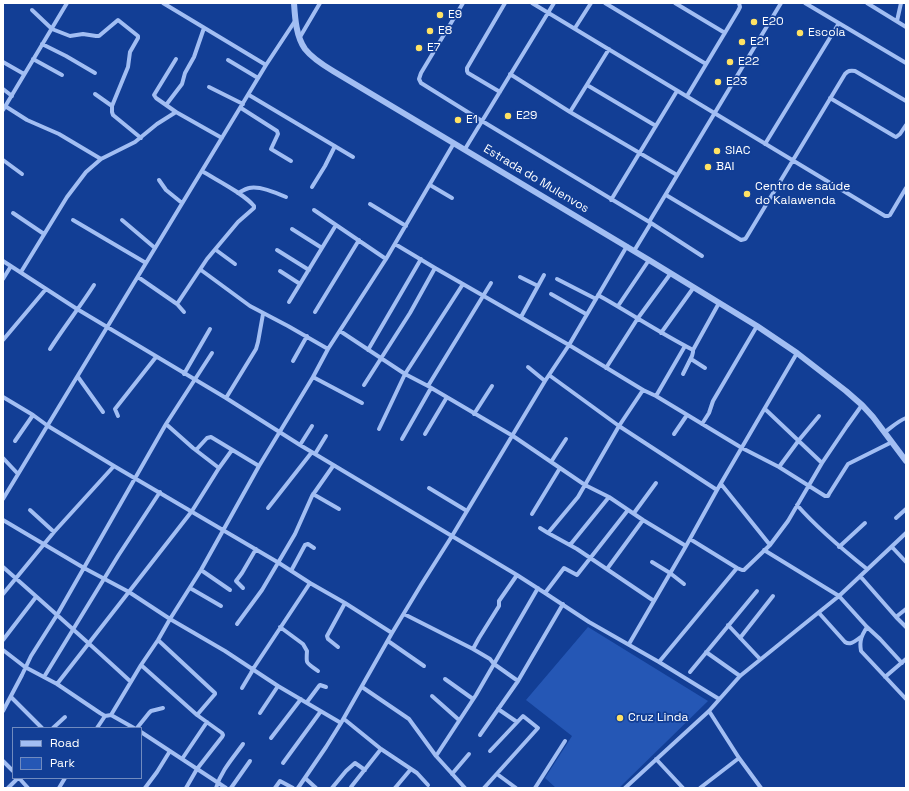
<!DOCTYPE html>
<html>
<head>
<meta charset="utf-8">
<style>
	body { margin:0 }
	#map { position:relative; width:909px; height:791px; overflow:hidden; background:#123e95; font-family:"Space Grotesk",sans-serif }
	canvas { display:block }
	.frame { position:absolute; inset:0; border:4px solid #fff; pointer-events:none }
	.legend { position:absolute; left:12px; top:727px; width:130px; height:52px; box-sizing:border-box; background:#123e95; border:1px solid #718bbf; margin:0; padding:5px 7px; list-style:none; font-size:12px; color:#fff }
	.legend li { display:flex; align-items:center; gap:8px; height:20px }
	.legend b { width:20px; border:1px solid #718bbf }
</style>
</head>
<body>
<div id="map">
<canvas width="909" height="791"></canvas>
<div class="frame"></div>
<ul class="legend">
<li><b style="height:5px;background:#a2bef3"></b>Road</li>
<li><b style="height:11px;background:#2557b5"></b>Park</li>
</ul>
</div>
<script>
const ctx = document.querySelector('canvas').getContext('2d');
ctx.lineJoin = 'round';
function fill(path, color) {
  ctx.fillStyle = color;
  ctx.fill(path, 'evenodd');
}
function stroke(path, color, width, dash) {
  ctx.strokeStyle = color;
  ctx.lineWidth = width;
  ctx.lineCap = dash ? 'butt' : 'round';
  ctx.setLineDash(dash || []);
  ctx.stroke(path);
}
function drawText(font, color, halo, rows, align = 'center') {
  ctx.font = font + ' "Space Grotesk",sans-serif';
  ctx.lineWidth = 3.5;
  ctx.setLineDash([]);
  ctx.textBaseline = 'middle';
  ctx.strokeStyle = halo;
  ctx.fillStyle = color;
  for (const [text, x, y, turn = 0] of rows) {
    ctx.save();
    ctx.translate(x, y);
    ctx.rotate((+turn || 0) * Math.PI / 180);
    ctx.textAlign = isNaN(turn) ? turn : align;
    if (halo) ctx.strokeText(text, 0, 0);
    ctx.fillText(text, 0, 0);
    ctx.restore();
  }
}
fill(new Path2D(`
	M588 627 708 701 619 788H556L545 778 572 736 526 700Z`), '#2557b5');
stroke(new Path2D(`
	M163 3 266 65
	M463 3 421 73 419 79 421 83 482 121 651 223 702 256
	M532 3 885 216H888L890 215 906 188
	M605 3 706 64
	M675 3 725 33
	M805 3 906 63
	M867 3 906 27
	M32 10 52 29 70 36 83 34 96 36H99L118 20 138 36V38L130 52 128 67 112 106V112L113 115 141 138
	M897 21 901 3
	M575 28 591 3
	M300 37 320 3
	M42 44 66 56 95 73
	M33 59 62 75
	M228 60 258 78
	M3 62 24 74
	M510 74 570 112 677 175
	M587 85 656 126
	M209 87 243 104
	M3 89 12 96
	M500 92 468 73 467 71V68L505 3
	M95 94 112 106
	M249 95 353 157
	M687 96 738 11 740 7 739 3
	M830 98 894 136 896 137 900 134 906 125
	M166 105 182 84 185 73 194 57 204 28
	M5 106 27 120 59 134 101 159
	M241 108 277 131 278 134 271 149 291 161
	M3 110 67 3
	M176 112 156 98 154 95 176 59
	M570 112 609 49
	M765 144 839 23
	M465 149 554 3
	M3 160 22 174
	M159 180 166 190 182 203
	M430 185 452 198
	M312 187 325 166 335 146
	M238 193C242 191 245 189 249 188 259 185 277 193 286 197
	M666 195 741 240 745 239 746 238 845 74C848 71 850 70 855 71L906 101
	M611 200 677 91
	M370 204 406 226
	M314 210 386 259
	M13 213 44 234
	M73 220 146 263
	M122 220 155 248
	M649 222 781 3
	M292 229 322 248
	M395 244 435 268 569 345 643 390 656 396 742 448 779 467 825 496H828L829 494 848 464 892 442
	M216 250 235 264
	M277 250 309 270
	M634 251 651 223
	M3 261 77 309 226 398 300 445 517 575 545 593 589 622 659 662 719 699
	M201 270 250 306 288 326 328 349
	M280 271 300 284
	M21 272 67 197 86 172 101 159 135 142 157 124 176 112 222 138
	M138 277 177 304 184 312
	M520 277 538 286
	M3 279 11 266
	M557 279 596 299
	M551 294 586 314
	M598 295C630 313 660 333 693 350L719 303
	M289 302 336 225
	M177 304 207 259 238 222 254 208V206C243 193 218 181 202 171
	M618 306 649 260
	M315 312 359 240
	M521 317 544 275
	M340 331 405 374 428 386 513 436 585 485 609 497 643 520 686 546
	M661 333 694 287
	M3 340 46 289
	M50 349C64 327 80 307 94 285
	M368 350 421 259
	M691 359 705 368
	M293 361 307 336
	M528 367 545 381
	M606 368 638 318 671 273
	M184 374 210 329
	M683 374 692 356 693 352V350
	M549 375 619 426 717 490
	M78 377 103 412
	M313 377 362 403
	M364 385 410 313 435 268
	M428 386 491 283
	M656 396 685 346
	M3 397 33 415 48 426 114 466 279 563 310 583 345 603 392 633
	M226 398 256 349 258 342 263 314
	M765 409 822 463
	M474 414 492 386
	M118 416 115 409 156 357
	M166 424 193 448 219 468
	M702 424 709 413 713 401 757 326
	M379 429 405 374 463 284
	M885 432C892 427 898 421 906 418
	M425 434 447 397
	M674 434 687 415
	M402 439 431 388
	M15 441 33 415
	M300 445 312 426
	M196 450 207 438 211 437 259 466
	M315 454 326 436
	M3 458 18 474
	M551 462 566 439
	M779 467 799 440 819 416
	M721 484 770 545
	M429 488 467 511
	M313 494 339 509
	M3 499 266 65 295 21
	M797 505C818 529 842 549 867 569
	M268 508 312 452
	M30 510 54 532
	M634 513 656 483
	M532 514 560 468
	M896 518 906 509
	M3 520 84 568 129 592 170 619 225 651 278 686 341 723
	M540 528 548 533 577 549 654 601
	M548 533 578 497 619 426 643 390
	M690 539 737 568 742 570H744L770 545 788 521 822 463 847 426 862 405
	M570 545 609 497
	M839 547 865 523
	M892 547 906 562
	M764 550 839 596 867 627 880 639 902 663
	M652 562 670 573 684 584
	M3 567C46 605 89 643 131 682
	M607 569 643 520
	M201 570 230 590
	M291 571 305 545 308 544 314 548
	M860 576 896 617 906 627
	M190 588 221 606
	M243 588 236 581 242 573 256 549
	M545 593 564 568 577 575 628 510
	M3 594 54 532 114 466
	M819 613 845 642C851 646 856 640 861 637
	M404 614 473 649 490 659 494 664 518 681
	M896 617 906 609
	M237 624 262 590 295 534 312 496 333 466
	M728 625 760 659
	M280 627 303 644 307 651C306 665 306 662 318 671
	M867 627C862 635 859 640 861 651L906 699
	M740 638 773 596
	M3 640 36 597
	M158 640 215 693V694L197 715
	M388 641 424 666
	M629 644 686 546 717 490 797 353
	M338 647 328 639 327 636 345 603
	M473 649 479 638 499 606V601L517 575
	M3 650 25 667 57 684 100 713 105 716 111 715 134 728
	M706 652 740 676
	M659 662 737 568
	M141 665 197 715 222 733 223 735 222 737 197 769 186 788
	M690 672 757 591
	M44 677 118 556 160 492
	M885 677 906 659
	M445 679 473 699
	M57 684 192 511 219 468 232 450
	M362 687 409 719 436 756 465 788
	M242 688 251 673 253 669 310 583
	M432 696 459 720
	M11 697 42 728
	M307 702 319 686 320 685 326 687
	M498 709 517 722
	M3 711 22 675 31 656 57 615 166 424 212 353
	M709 711 739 758 761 788
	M260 713 278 686
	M111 715 141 665 158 640 170 619 201 570 259 466 313 377 328 349 386 259 454 143
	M344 719 381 749 417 773 428 785
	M53 728 65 717
	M97 728 105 716
	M137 728 149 713 151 711 163 708
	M141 732 226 788
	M480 735 518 681 563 604
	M271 738 301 699
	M436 756 476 695 538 588
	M182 759 207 722
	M656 759 683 788
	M3 761 13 771
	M283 763 321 711
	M452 774 469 754
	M497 774 516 788
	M19 778 28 788
	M305 778 316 788
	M351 787 381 749
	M8 788 18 778
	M59 788 65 778
	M145 788 157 772 170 751
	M216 788C221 771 233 758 243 744
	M231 788 250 761
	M275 788 280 781 293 788
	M298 788 326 747 341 723 392 633 421 585 452 536 545 381 569 345 627 246
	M332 788 346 771 355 763 365 770
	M395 788 411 769
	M484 788 538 728 523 716 490 751
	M535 788 565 741
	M625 788 709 711 740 676 839 596 906 533
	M700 788 739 758`), '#a2bef3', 4);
stroke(new Path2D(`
	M294 3C295 18 296 36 305 49 312 58 323 65 333 71L649 260 757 326 797 353 846 391 862 405 873 417 906 461`), '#a2bef3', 6);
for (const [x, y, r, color] of [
	[440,15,4,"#ffe264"],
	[754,22,4,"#ffe264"],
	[430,31,4,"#ffe264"],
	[800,33,4,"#ffe264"],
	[742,42,4,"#ffe264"],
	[419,48,4,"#ffe264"],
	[730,62,4,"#ffe264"],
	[718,82,4,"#ffe264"],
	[508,116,4,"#ffe264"],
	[458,120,4,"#ffe264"],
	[717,151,4,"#ffe264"],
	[708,167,4,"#ffe264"],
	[747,194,4,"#ffe264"],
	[620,718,4,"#ffe264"]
]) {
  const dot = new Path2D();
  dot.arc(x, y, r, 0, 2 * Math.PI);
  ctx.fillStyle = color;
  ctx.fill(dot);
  stroke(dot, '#123e95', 1.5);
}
drawText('12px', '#fff', '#123e95', [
	["E9",448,15],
	["E20",762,22],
	["E8",438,31],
	["Escola",808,33],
	["E21",750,42],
	["E7",427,48],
	["E22",738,62],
	["E23",726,82],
	["E29",516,116],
	["E1",466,120],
	["SIAC",725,151],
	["BAI",716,167],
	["Centro de saúde",755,187],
	["do Kalawenda",755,201],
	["Cruz Linda",628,718]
], 'left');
drawText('12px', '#fff', '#123e95', [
	["Estrada do Mulenvos",536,179,31]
]);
</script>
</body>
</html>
